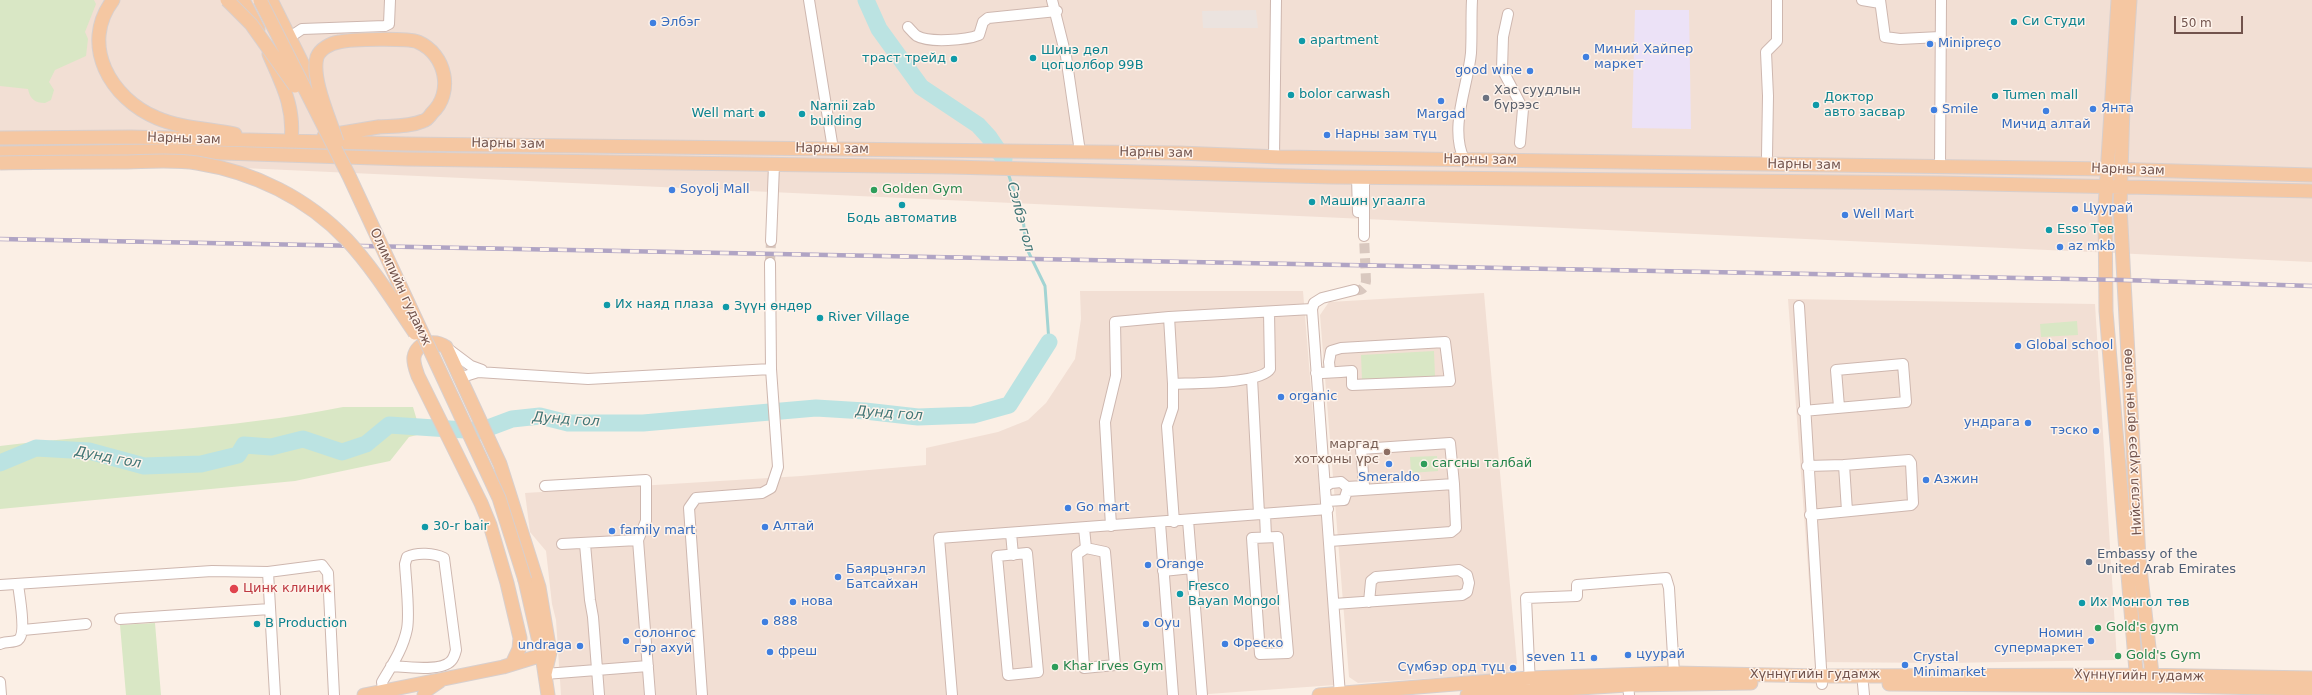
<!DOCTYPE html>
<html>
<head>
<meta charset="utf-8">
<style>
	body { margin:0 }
	#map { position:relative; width:2312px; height:695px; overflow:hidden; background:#fbefe5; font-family:"DejaVu Sans",sans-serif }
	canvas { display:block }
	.scale { position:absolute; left:2174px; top:16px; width:69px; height:18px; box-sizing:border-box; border:2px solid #72534c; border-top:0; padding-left:5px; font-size:12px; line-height:14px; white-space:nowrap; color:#72534c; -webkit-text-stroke:3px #fef3eb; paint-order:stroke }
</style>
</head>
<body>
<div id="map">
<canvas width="2312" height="695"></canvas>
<div class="scale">50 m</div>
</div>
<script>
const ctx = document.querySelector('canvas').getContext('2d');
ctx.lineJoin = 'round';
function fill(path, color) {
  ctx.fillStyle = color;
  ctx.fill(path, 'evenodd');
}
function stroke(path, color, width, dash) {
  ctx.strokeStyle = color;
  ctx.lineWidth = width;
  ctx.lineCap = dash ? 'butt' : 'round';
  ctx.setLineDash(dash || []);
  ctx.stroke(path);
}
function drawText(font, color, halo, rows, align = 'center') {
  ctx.font = font + ' "DejaVu Sans",sans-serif';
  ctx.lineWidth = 3;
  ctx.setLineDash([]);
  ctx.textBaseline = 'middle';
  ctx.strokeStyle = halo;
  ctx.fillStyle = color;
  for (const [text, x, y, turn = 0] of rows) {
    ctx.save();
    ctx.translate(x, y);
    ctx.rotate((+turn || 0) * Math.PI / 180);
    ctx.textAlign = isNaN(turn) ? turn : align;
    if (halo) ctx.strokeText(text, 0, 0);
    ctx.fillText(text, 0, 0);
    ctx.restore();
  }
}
fill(new Path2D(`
	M0 0H2312V262L0 157Z
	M1080 291H1303L1335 685 1194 695H561L556 620 552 604 546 551 530 532 525 493 801 476 926 465V448L998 432 1028 420 1046 403 1075 359 1081 319Z
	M1484 293 1517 664 1510 673 1358 683 1349 677 1320 315 1329 302Z
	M1788 299 2095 304 2117 660 1947 663 1815 662Z`), '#f2dfd4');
fill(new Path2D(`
	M1256 10 1258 28H1203L1202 11Z`), '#ebe3df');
fill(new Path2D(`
	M1635 10H1689L1691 129 1632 128Z`), '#ece2f7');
fill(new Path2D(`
	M0 0H94L96 4 85 32 88 39 86 56 55 70 49 82 54 90 51 100 45 103C35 103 30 99 28 89L0 86Z
	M2077 321 2078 335 2041 337 2040 324Z
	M1434 351 1435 376 1362 380 1361 355Z
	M343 407H413L421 434 409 437 390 461 295 481 0 509V446C114 432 230 430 343 407Z
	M1437 456 1438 471 1411 473 1410 457Z
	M155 623 161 695H126L120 625Z`), '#d9e7c5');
stroke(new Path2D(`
	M1008 173 1023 218 1026 247 1045 286 1049 342`), '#a2d4d3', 3);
stroke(new Path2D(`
	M866 0 879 29 921 87 978 125 989 137 1004 159
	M0 463 36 448 89 451 144 466 201 464 238 455 244 445 271 447 303 439 342 452 366 444 389 425 480 431 512 419 540 416 568 423H643L816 408 865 411 918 417 973 415 1009 405 1049 342`), '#bbe3e2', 17);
stroke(new Path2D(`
	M770 263 771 241
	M1354 290C1362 291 1365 288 1366 281L1364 236`), '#d9c8bf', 10, [10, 5]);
const minor = new Path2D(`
	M809 0 833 149
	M1052 0 1066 56 1080 152
	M1862 0 1880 3
	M1880 0 1885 37 1900 39 1940 37
	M1508 14 1503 37 1502 69 1523 109 1520 143
	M908 27C911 30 914 34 917 36 929 43 967 40 979 35L983 22 988 18 1057 11
	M290 37 302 29 385 26 389 24 390 0
	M1767 156 1768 96 1766 52 1777 41V0
	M1274 157 1276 0
	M1464 159C1449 127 1468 86 1471 53 1472 35 1471 18 1472 0
	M1940 167 1941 0
	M1357 177 1358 212
	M1364 236V177
	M771 241 774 165
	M1799 306 1822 684
	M447 348 471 366 482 370
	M1316 373C1328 373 1340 372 1352 371V385L1450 381 1445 342 1341 348 1331 351 1329 362 1330 372
	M459 378 478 372 588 379 771 369 770 263
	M1252 378 1259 514
	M1173 384C1192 383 1261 384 1270 369L1269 312
	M1803 411 1906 402 1903 364 1836 370 1839 407
	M1807 466 1844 465
	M545 486 646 480V521L638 540 650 695
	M1326 486 1331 483 1341 482 1347 487 1364 486 1361 449 1450 443 1454 484 1347 491 1344 500 1327 501
	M1265 514 1266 537
	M1810 515 1911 505 1913 503 1911 463 1909 460 1844 465 1847 511
	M1188 520 1202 695
	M1174 522 1167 426 1173 408V384L1169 317 1312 309
	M1160 523 1173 695
	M1111 526 1105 422 1116 376 1115 322 1169 317
	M1084 528 1086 548
	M1011 533 1013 555
	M1278 537 1288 653 1260 654 1252 538Z
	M1330 541 1451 532 1456 528 1454 484
	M562 544 638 540
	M585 544 590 600 593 617 599 695
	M1086 548 1105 552 1115 665 1084 668 1077 554Z
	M1027 553 1038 672 1008 675 997 556Z
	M1163 571 1192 568
	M268 572 275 695
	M0 585 212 571 268 572 322 565 328 573 334 695
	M1334 604 1462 595 1467 592 1469 583 1467 575 1459 570 1376 577 1371 581 1369 602
	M120 619 270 609
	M23 630 86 624
	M0 644C6 641 13 643 18 640 27 634 19 594 18 584
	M545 674 648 666
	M0 682 1 695
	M1863 684 1864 695
	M1530 685 1526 598 1577 596V585L1666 578 1669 588 1674 673
	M1628 685 1629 695
	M383 690 382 682C392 665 403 649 407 629 410 613 406 582 405 564L407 557C417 552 434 553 444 558L456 650C455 654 454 658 451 661 441 672 406 667 391 666
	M702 695 689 508 696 498 762 493 771 488 778 467 771 369
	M952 695 939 538 1328 509
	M1340 695 1312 309 1314 303 1322 298 1354 290`);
const major = new Path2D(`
	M113 0C79 45 111 99 157 118 180 128 210 129 235 134
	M243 0 258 29
	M271 0 319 97
	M2118 0 2105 207 2106 311 2137 683
	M2130 0 2123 107 2120 207 2139 559 2153 683
	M269 54C282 84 295 107 291 141
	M324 136 378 127
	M0 138 131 137 406 144 1179 153 1280 157 2108 169 2312 175
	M0 153 162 151 406 159 951 167 1332 177 1939 183 2312 191
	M525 580 542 655 548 695
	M512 664 519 649 520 638 507 583 490 525 481 503 418 376C416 370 413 363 414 357 417 341 436 340 446 347L500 464 539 587 550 652 545 674
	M1889 684 2172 686 2312 689
	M364 695 503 667 542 655
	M424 695 427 690 440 681
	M1319 695 1529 678 1674 673 1821 676 2137 675 2312 678
	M1467 695 1628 685 1751 683`);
stroke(minor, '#ceb7af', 12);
stroke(major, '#d8cfcd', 15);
stroke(minor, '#fff', 10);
stroke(major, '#f5c7a2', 13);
const rail = new Path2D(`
	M0 239 2123 280 2312 286`);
stroke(rail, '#b0a4c4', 4.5);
stroke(rail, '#fef3eb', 3, [9]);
const majorBridge = new Path2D(`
	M227 0 251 24 295 86
	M260 0 349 176 499 498 525 580
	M337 142C330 119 311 79 317 57 320 49 331 43 339 42 351 39 408 38 418 42 446 54 454 93 432 113 430 116 427 120 423 121 409 127 393 126 378 127
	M0 163C39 162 79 162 118 162 143 162 172 159 197 163 254 172 307 198 347 240 373 268 394 302 415 333`);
stroke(majorBridge, '#d8cfcd', 15, []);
stroke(majorBridge, '#f5c7a2', 13);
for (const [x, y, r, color] of [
	[2014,22,4,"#0f9aa8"],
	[653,23,4,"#3f7fe0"],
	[1302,41,4,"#0f9aa8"],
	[1930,44,4,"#3f7fe0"],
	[1586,57,4,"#3f7fe0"],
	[1033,58,4,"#0f9aa8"],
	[954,59,4,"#0f9aa8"],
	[1530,71,4,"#3f7fe0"],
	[1291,95,4,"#0f9aa8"],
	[1995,96,4,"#0f9aa8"],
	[1486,98,4,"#6b7280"],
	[1441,101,4,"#3f7fe0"],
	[1816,105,4,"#0f9aa8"],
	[2093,109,4,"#3f7fe0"],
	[1934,110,4,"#3f7fe0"],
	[2046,111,4,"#3f7fe0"],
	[762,114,4,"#0f9aa8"],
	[802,114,4,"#0f9aa8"],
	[1327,135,4,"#3f7fe0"],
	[672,190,4,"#3f7fe0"],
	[874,190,4,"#2e9e5b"],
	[1312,202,4,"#0f9aa8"],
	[902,205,4,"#0f9aa8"],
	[2075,209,4,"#3f7fe0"],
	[1845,215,4,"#3f7fe0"],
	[2049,230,4,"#0f9aa8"],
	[2060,247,4,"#3f7fe0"],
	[607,305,4,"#0f9aa8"],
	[726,307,4,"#0f9aa8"],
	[820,318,4,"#0f9aa8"],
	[2018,346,4,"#3f7fe0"],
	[1281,397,4,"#3f7fe0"],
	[2028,423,4,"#3f7fe0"],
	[2096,431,4,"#3f7fe0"],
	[1387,452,4,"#8d6e63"],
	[1389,464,4,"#3f7fe0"],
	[1424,464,4,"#2e9e5b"],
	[1926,480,4,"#3f7fe0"],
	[1068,508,4,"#3f7fe0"],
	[425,527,4,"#0f9aa8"],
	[765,527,4,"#3f7fe0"],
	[612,531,4,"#3f7fe0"],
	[2089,562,4,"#5c6f8a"],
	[1148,565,4,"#3f7fe0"],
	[838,577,4,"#3f7fe0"],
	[234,589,5,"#e0444e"],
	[1180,594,4,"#0f9aa8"],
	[793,602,4,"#3f7fe0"],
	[2082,603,4,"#0f9aa8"],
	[765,622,4,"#3f7fe0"],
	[257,624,4,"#0f9aa8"],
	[1146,624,4,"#3f7fe0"],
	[2098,628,4,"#2e9e5b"],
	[626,641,4,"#3f7fe0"],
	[2091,641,4,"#3f7fe0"],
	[1225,644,4,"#3f7fe0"],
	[580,646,4,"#3f7fe0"],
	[770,652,4,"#3f7fe0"],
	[1628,655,4,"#3f7fe0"],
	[2118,656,4,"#2e9e5b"],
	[1594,658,4,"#3f7fe0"],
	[1905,665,4,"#3f7fe0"],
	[1055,667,4,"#2e9e5b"],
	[1513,668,4,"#3f7fe0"]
]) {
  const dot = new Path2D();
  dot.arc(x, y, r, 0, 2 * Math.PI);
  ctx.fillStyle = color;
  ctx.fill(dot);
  stroke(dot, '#fef3eb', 1.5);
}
drawText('13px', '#0d838f', '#fef3eb', [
	["Си Студи",2022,22],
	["apartment",1310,41],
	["Шинэ дөл",1041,51],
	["цогцолбор 99В",1041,66],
	["траст трейд",946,59,"right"],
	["bolor carwash",1299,95],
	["Tumen mall",2003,96],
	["Доктор",1824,98],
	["авто засвар",1824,113],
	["Narnii zab",810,107],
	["building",810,122],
	["Well mart",754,114,"right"],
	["Машин угаалга",1320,202],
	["Бодь автоматив",902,219,"center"],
	["Esso Төв",2057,230],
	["Их наяд плаза",615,305],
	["Зүүн өндөр",734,307],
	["River Village",828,318],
	["30-r bair",433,527],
	["Fresco",1188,587],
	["Bayan Mongol",1188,602],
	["Их Монгол төв",2090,603],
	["B Production",265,624]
], 'left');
drawText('13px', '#366cbe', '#fef3eb', [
	["Элбэг",661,23],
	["Minipreço",1938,44],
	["Миний Хайпер",1594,50],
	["маркет",1594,65],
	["good wine",1522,71,"right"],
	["Янта",2101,109],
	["Smile",1942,110],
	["Margad",1441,115,"center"],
	["Мичид алтай",2046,125,"center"],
	["Нарны зам түц",1335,135],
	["Soyolj Mall",680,190],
	["Цуурай",2083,209],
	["Well Mart",1853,215],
	["az mkb",2068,247],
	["Global school",2026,346],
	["organic",1289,397],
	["ундрага",2020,423,"right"],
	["тэско",2088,431,"right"],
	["Smeraldo",1389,478,"center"],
	["Азжин",1934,480],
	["Go mart",1076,508],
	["Алтай",773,527],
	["family mart",620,531],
	["Orange",1156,565],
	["Баярцэнгэл",846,570],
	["Батсайхан",846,585],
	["нова",801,602],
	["888",773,622],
	["Oyu",1154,624],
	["солонгос",634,634],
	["гэр ахуй",634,649],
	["Номин",2083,634,"right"],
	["супермаркет",2083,649,"right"],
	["Фреско",1233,644],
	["undraga",572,646,"right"],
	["фреш",778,652],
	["цуурай",1636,655],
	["seven 11",1586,658,"right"],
	["Crystal",1913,658],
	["Minimarket",1913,673],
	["Сүмбэр орд түц",1505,668,"right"]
], 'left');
drawText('13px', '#5b616d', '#fef3eb', [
	["Хас суудлын",1494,91],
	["бүрээс",1494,106]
], 'left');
drawText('13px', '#72534c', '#fef3eb', [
	["Нарны зам",184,139,2],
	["Нарны зам",508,144,1],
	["Нарны зам",832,149,1],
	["Нарны зам",1156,153,1],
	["Нарны зам",1480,160,1],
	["Нарны зам",1804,165,1],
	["Нарны зам",2128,170,2],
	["Олимпийн гудамж",400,287,65],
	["Нийслэл хүрээ өргөн чөлөө",2133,442,-93],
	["Хүннүгийн гудамж",1815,675],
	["Хүннүгийн гудамж",2139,676,1]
]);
drawText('13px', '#27864d', '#fef3eb', [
	["Golden Gym",882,190],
	["сагсны талбай",1432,464],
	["Gold's gym",2106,628],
	["Gold's Gym",2126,656],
	["Khar Irves Gym",1063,667]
], 'left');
drawText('13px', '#785e54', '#fef3eb', [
	["маргад",1379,445],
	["хотхоны үрс",1379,460]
], 'right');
drawText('13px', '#4e5e75', '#fef3eb', [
	["Embassy of the",2097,555],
	["United Arab Emirates",2097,570]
], 'left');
drawText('13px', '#be3a42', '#fef3eb', [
	["Цинк клиник",243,589]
], 'left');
drawText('italic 14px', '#417676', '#fef3eb', [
	["Сэлбэ гол",1020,217,75],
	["Дунд гол",889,414,4],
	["Дунд гол",566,420,4],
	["Дунд гол",108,458,11]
]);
</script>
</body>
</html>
